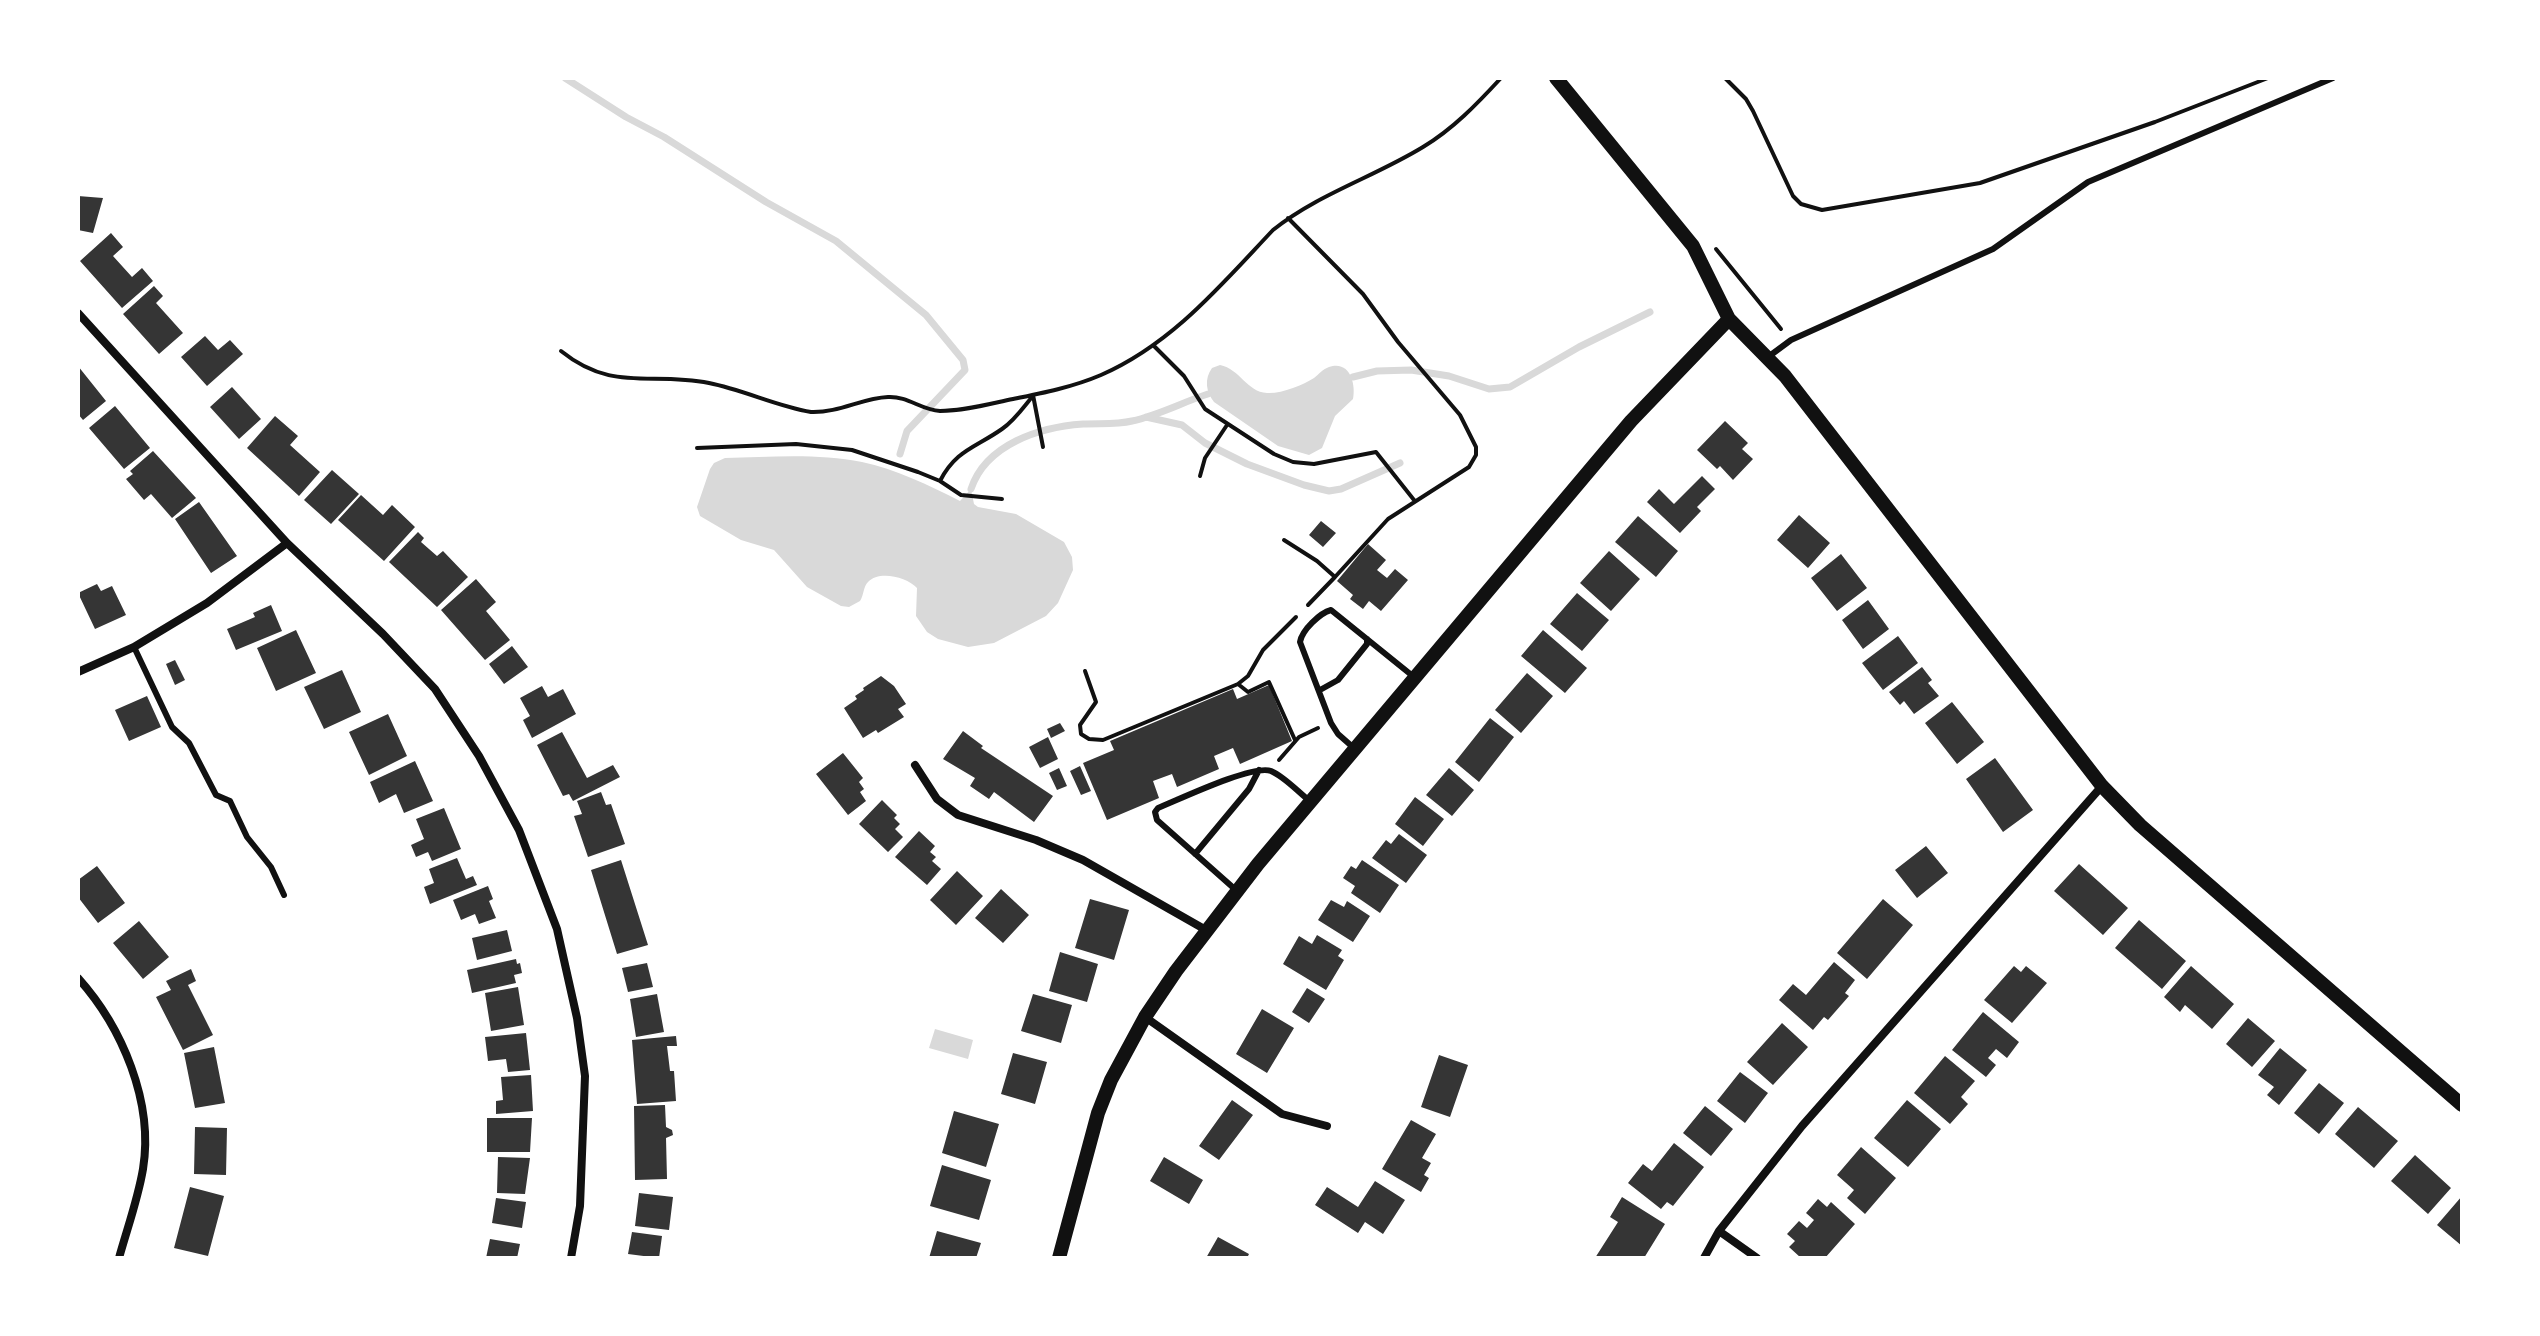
<!DOCTYPE html>
<html>
<head>
<meta charset="utf-8">
<style>
	body { margin:0 }
	#map { position:relative; width:2540px; height:1336px; overflow:hidden; background:#fff; font-family:"Zilla Slab",serif }
	canvas { display:block }
	.frame { position:absolute; inset:0; border:80px solid #fff; pointer-events:none }
</style>
</head>
<body>
<div id="map">
<canvas width="2540" height="1336"></canvas>
<div class="frame"></div>
</div>
<script>
const ctx = document.querySelector('canvas').getContext('2d');
ctx.lineJoin = 'round';
function fill(path, color) {
  ctx.fillStyle = color;
  ctx.fill(path, 'evenodd');
}
function stroke(path, color, width, dash) {
  ctx.strokeStyle = color;
  ctx.lineWidth = width;
  ctx.lineCap = dash ? 'butt' : 'round';
  ctx.setLineDash(dash || []);
  ctx.stroke(path);
}
fill(new Path2D(`
	M1220 365C1240 369 1247 392 1267 393 1281 394 1303 385 1314 378 1319 374 1323 369 1329 367 1350 360 1356 384 1353 399L1335 416 1322 448 1309 455 1278 446 1214 402C1206 392 1204 379 1212 368Z
	M725 458C769 457 818 453 862 462 895 469 929 485 960 501L971 489 974 504 978 507 1016 514 1064 542 1072 557 1073 570 1058 603 1046 616 994 643 968 647 938 639 927 632 916 616 917 588C907 577 879 570 868 582 863 587 864 595 860 601L849 607 841 606 807 587 774 550 741 540 700 516 697 507 710 469 714 463Z
	M935 1029 973 1040 968 1059 929 1048Z`), '#d9d9d9');
stroke(new Path2D(`
	M565 78 626 117 664 137 766 202 836 241 926 315 963 360 965 370 907 431 900 454
	M1353 377 1377 371 1411 370 1449 376 1489 389 1510 387 1579 347 1650 312
	M1146 417 1182 425 1205 443 1247 464 1304 485 1329 491 1341 489 1400 463
	M971 489C986 444 1040 427 1083 424 1099 423 1116 425 1132 421 1159 415 1183 402 1208 394`), '#d9d9d9', 7);
fill(new Path2D(`
	M78 196 103 198 93 233 78 230Z
	M111 233 123 247 113 256 132 277 142 268 153 281 122 308 80 261Z
	M154 286 163 296 156 303 183 333 159 354 123 314Z
	M205 336 218 350 230 340 243 354 207 386 181 357Z
	M78 366 106 401 83 420 78 414Z
	M232 387 261 419 239 439 210 407Z
	M115 406 150 448 124 469 89 428Z
	M275 416 298 436 290 445 320 472 299 496 247 448Z
	M1725 421 1748 443 1742 449 1753 459 1733 480 1720 466 1717 469 1697 450Z
	M153 451 196 498 172 518 151 494 144 500 126 479 133 474 130 471Z
	M332 470 359 494 331 524 304 500Z
	M1702 476 1715 489 1697 507 1701 511 1680 533 1647 502 1659 489 1674 504Z
	M361 495 383 515 392 505 415 527 384 561 338 520Z
	M199 502 237 556 211 573 175 519Z
	M1799 515 1830 543 1808 568 1777 540Z
	M1638 516 1678 551 1656 577 1615 542Z
	M1321 521 1336 533 1323 547 1309 535Z
	M418 532 424 538 421 542 437 556 443 551 468 577 437 607 389 562Z
	M1368 544 1386 560 1377 570 1387 578 1395 569 1408 580 1381 611 1369 601 1363 609 1350 599 1353 595 1337 581Z
	M1609 551 1640 579 1611 611 1580 583Z
	M1841 554 1867 588 1837 611 1811 578Z
	M476 579 496 602 486 611 510 640 485 660 441 610Z
	M97 584 101 591 112 586 126 615 95 629 78 593Z
	M1577 593 1609 620 1582 651 1550 624Z
	M1868 600 1889 629 1863 649 1842 620Z
	M271 605 282 631 236 650 227 629 255 617 253 613Z
	M296 630 316 673 276 691 257 648Z
	M1543 630 1587 668 1565 693 1521 656Z
	M1898 636 1918 663 1883 690 1862 663Z
	M512 646 528 667 504 684 489 664Z
	M175 660 185 680 175 685 166 664Z
	M1922 667 1932 680 1928 683 1939 696 1914 714 1904 701 1900 705 1889 692Z
	M342 670 361 712 324 729 304 687Z
	M1527 673 1553 696 1521 733 1495 710Z
	M881 676 894 686 906 704 898 709 904 717 878 733 876 730 863 738 844 708 857 699 855 696 864 690 863 688Z
	M1269 685 1292 741 1240 764 1233 748 1214 756 1219 769 1177 787 1172 774 1153 781 1159 798 1107 820 1083 763 1114 750 1110 741 1233 689 1237 699Z
	M542 686 548 697 563 689 576 714 532 738 523 720 530 716 520 698Z
	M147 696 161 727 129 741 115 710Z
	M1952 702 1984 742 1957 764 1925 723Z
	M388 714 407 756 369 775 349 732Z
	M1490 718 1514 737 1479 782 1455 762Z
	M1060 723 1065 731 1051 738 1047 729Z
	M963 731 983 746 981 748 1053 796 1034 822 994 792 989 799 970 786 975 778 943 759Z
	M562 732 587 778 613 765 620 777 573 801 569 794 563 796 537 745Z
	M1048 737 1058 759 1040 768 1029 747Z
	M843 753 863 778 859 782 864 789 860 792 866 801 848 815 816 774Z
	M1995 758 2033 810 2003 832 1966 779Z
	M415 761 433 801 404 813 396 794 379 803 370 782Z
	M1080 766 1091 791 1081 795 1070 771Z
	M1059 768 1067 786 1057 790 1049 773Z
	M1449 768 1474 790 1452 816 1426 795Z
	M601 792 606 805 611 804 625 844 588 857 574 816 582 814 577 801Z
	M1415 797 1444 819 1423 846 1395 824Z
	M882 800 897 815 894 818 900 824 895 829 903 837 888 852 859 824Z
	M444 808 461 849 432 861 428 852 416 857 411 845 424 839 416 819Z
	M919 831 935 846 930 852 936 857 932 861 941 869 927 885 895 857Z
	M1399 834 1427 855 1406 883 1372 858 1386 840 1391 844Z
	M1926 846 1948 873 1917 898 1895 870Z
	M457 858 466 879 473 876 477 885 430 904 424 887 434 883 429 869Z
	M621 860 648 945 617 954 591 870Z
	M1362 860 1399 885 1380 913 1351 893 1355 886 1343 878 1351 866 1356 869Z
	M2079 864 2128 908 2103 935 2054 891Z
	M97 866 125 903 98 923 78 897V880Z
	M957 871 983 896 956 925 930 900Z
	M488 886 493 899 489 901 496 918 479 924 475 914 461 920 453 900Z
	M1001 889 1029 915 1003 943 975 918Z
	M1090 899 1129 910 1114 960 1075 948Z
	M1883 899 1913 925 1867 979 1837 953Z
	M1331 900 1344 907 1347 901 1370 916 1353 942 1318 920Z
	M2139 920 2186 961 2162 989 2115 948Z
	M139 921 169 957 143 979 113 943Z
	M507 930 512 951 477 960 472 938Z
	M1317 935 1342 950 1338 956 1344 960 1326 990 1283 964 1299 936 1312 944Z
	M1060 952 1098 964 1087 1002 1049 991Z
	M516 959 517 964 520 963 522 973 514 975 516 983 472 993 467 970Z
	M1834 962 1855 980 1845 993 1849 996 1828 1020 1824 1017 1813 1030 1779 1000 1793 984 1806 995Z
	M647 963 653 987 628 992 622 968Z
	M2014 966 2021 972 2026 966 2047 983 2012 1023 1984 1000Z
	M2191 966 2234 1004 2212 1029 2185 1005 2180 1012 2164 997Z
	M191 969 196 981 188 985 213 1035 183 1050 156 997 171 990 166 981Z
	M518 987 524 1025 491 1031 485 993Z
	M1307 988 1325 999 1309 1023 1292 1012Z
	M657 994 664 1032 636 1037 630 999Z
	M1033 994 1072 1005 1061 1043 1021 1031Z
	M1262 1009 1294 1028 1267 1073 1236 1054Z
	M1983 1012 2019 1042 2007 1058 1996 1049 1988 1058 1996 1065 1986 1077 1952 1050Z
	M2248 1018 2275 1041 2252 1067 2226 1044Z
	M1782 1023 1808 1047 1773 1085 1747 1062Z
	M526 1033 530 1070 508 1072 506 1059 488 1061 485 1037Z
	M676 1036 677 1046H667L670 1071H674L676 1101 637 1104 632 1040Z
	M214 1047 225 1103 195 1108 184 1053Z
	M2280 1048 2307 1070 2279 1105 2267 1095 2274 1087 2258 1075Z
	M1013 1053 1047 1062 1035 1104 1001 1094Z
	M1439 1055 1468 1065 1450 1117 1421 1107Z
	M1945 1056 1975 1081 1961 1097 1968 1104 1950 1124 1914 1093Z
	M1740 1072 1768 1093 1745 1123 1717 1101Z
	M531 1075 533 1111 496 1114V1101L503 1100 501 1077Z
	M2319 1083 2344 1103 2319 1134 2294 1113Z
	M1232 1100 1253 1115 1219 1160 1199 1146Z
	M1907 1100 1941 1129 1908 1167 1874 1138Z
	M665 1105 666 1127 672 1130 673 1135 666 1138 667 1179 635 1180 634 1106Z
	M1705 1106 1733 1129 1711 1156 1683 1133Z
	M2358 1107 2398 1141 2374 1168 2335 1134Z
	M954 1111 999 1124 986 1167 942 1153Z
	M487 1118H532L530 1152H487Z
	M1411 1120 1436 1134 1422 1158 1431 1163 1424 1175 1429 1178 1421 1192 1382 1169Z
	M195 1127 227 1128 226 1175 194 1174Z
	M1674 1143 1704 1167 1673 1206 1667 1202 1661 1209 1628 1183 1643 1164 1652 1171Z
	M1861 1147 1896 1178 1865 1214 1847 1198 1854 1190 1837 1175Z
	M2415 1155 2451 1188 2428 1214 2391 1181Z
	M498 1157 530 1158 525 1194 497 1193Z
	M1164 1157 1203 1180 1189 1204 1150 1181Z
	M942 1165 991 1180 979 1220 930 1206Z
	M1375 1181 1405 1200 1383 1234 1365 1222 1358 1233 1315 1205 1327 1187 1358 1207Z
	M190 1187 224 1196 208 1256 174 1248Z
	M639 1193 673 1197 669 1230 635 1226Z
	M2462 1196V1246L2437 1225Z
	M1622 1197 1665 1224 1644 1258H1595L1618 1222 1610 1217Z
	M496 1198 526 1202 522 1228 492 1223Z
	M1818 1199 1827 1207 1831 1202 1855 1224 1825 1258H1801L1789 1247 1795 1241 1787 1234 1799 1221 1807 1228 1814 1220 1806 1213Z
	M937 1231 981 1243 976 1258H929Z
	M632 1232 662 1236 659 1258 628 1254Z
	M1218 1237 1249 1254 1247 1258H1206Z
	M490 1239 520 1244 517 1258H486Z`), '#353535');
stroke(new Path2D(`
	M1725 78 1746 99 1753 111 1793 196 1801 204 1822 210 1980 183 2155 122 2268 78
	M1288 218 1363 294 1398 342 1460 415 1476 447V455L1469 467 1388 519 1335 577
	M1716 249 1781 329
	M1153 345 1184 376 1205 409 1274 454 1293 462 1314 464 1376 452 1414 500
	M561 351C613 393 651 371 709 383 744 390 776 406 811 412 839 413 862 398 888 397 908 396 921 410 940 411 964 411 989 404 1013 399 1043 393 1073 387 1101 375 1172 344 1221 285 1273 230 1318 194 1374 177 1423 147 1453 129 1477 104 1501 78
	M1033 395 1043 447
	M697 448 796 444 852 450 918 472 940 481 961 495 1002 499
	M1200 476 1205 458 1227 425
	M940 481C956 450 975 448 1002 429 1014 421 1023 408 1032 397
	M1284 540 1317 561 1335 577 1308 605
	M1085 671 1096 702 1080 725 1081 734 1089 739 1103 740 1238 684 1248 692 1269 682 1295 740
	M1238 684 1248 676 1263 650 1296 617
	M1279 760 1299 737 1318 728`), '#111', 4);
stroke(new Path2D(`
	M1768 357 1791 340 1993 249 2088 182 2333 78
	M134 647 172 727 189 743 216 795 230 801 247 837 271 867 284 895
	M1320 690 1338 680 1367 644V639
	M1355 749 1338 734 1331 723 1300 642C1302 630 1320 613 1331 610L1414 677
	M1195 854 1249 789 1259 770
	M1237 891 1157 820 1155 812 1158 808C1178 800 1253 764 1271 771 1285 777 1298 792 1311 802`), '#111', 6);
stroke(new Path2D(`
	M78 313 287 543 383 634 435 689 479 756 519 830 557 929 577 1018 585 1076 580 1206 571 1258
	M78 672 134 647 207 603 287 543
	M915 765 937 799 958 815 1036 840 1083 860 1206 930
	M78 978C122 1027 154 1102 143 1169 138 1199 127 1229 119 1258
	M1145 1017 1282 1114 1327 1126
	M1719 1231 1757 1258
	M1704 1258 1719 1231 1802 1126 2102 786`), '#111', 8);
stroke(new Path2D(`
	M1556 78 1693 246 1729 319 1785 376 2102 786 2140 825 2462 1105
	M1059 1258 1098 1113 1111 1080 1145 1017 1176 971 1258 864 1631 421 1729 319`), '#111', 14);
</script>
</body>
</html>
